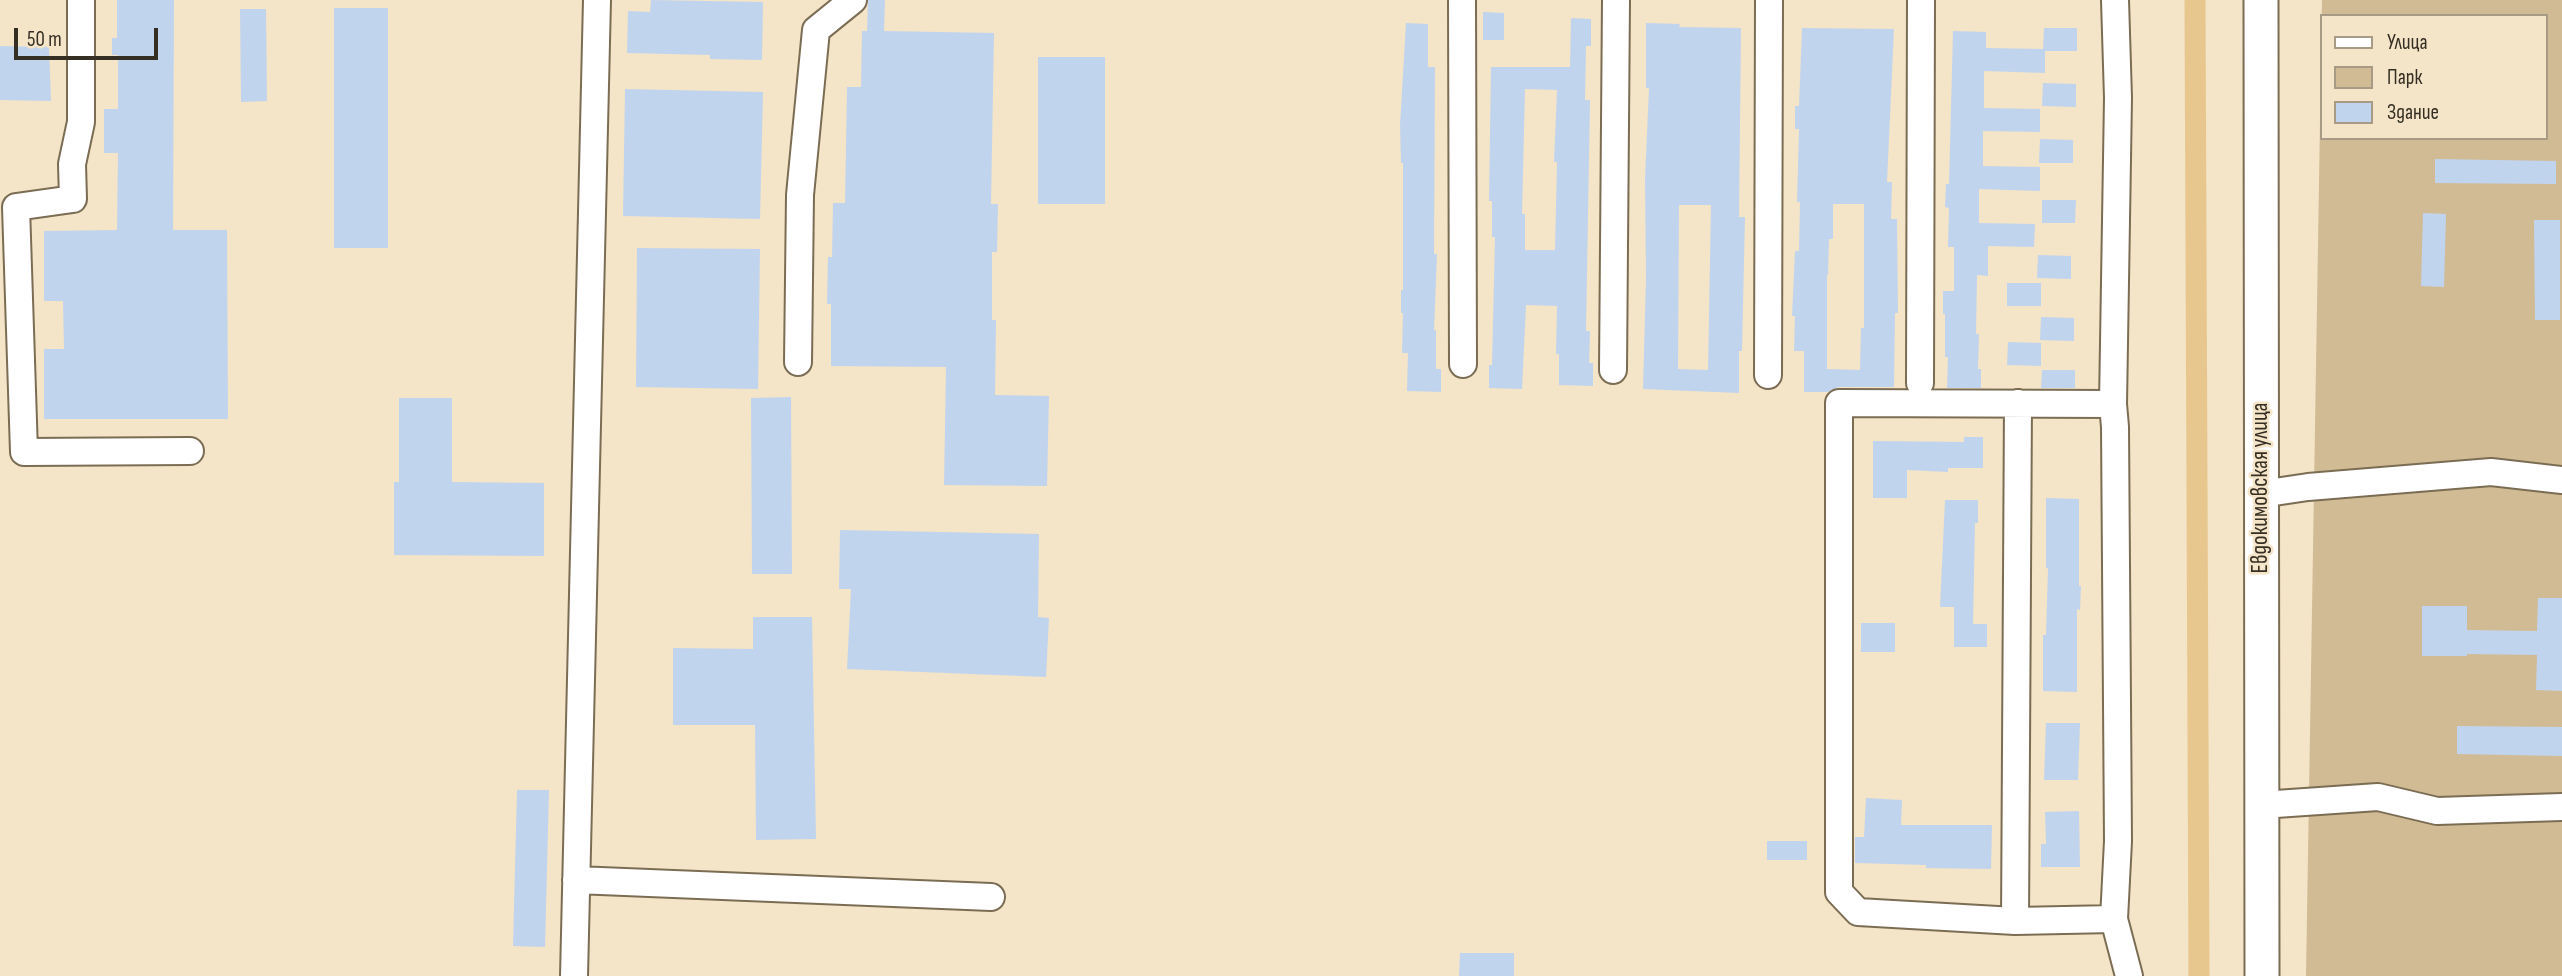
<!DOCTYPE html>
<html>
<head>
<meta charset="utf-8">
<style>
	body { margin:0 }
	#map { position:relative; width:2562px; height:976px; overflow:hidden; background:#f4e4c8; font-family:"Sofia Sans Condensed",sans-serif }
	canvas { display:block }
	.legend { position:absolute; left:2320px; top:14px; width:228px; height:126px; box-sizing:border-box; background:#f4e4c8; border:2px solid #a79b86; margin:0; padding:9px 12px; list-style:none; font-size:21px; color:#342e23 }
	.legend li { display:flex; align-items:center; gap:14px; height:35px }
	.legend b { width:35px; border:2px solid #a79b86 }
	.scale { position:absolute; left:14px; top:28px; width:144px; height:32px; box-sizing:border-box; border:4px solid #342e23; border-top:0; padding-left:9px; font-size:21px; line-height:24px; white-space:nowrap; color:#342e23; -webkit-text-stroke:5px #f4e4c8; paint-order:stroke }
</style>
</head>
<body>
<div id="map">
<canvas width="2562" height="976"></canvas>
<ul class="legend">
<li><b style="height:9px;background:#fff"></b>Улица</li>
<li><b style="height:19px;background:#d1bb94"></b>Парк</li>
<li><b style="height:19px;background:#c1d4ed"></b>Здание</li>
</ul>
<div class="scale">50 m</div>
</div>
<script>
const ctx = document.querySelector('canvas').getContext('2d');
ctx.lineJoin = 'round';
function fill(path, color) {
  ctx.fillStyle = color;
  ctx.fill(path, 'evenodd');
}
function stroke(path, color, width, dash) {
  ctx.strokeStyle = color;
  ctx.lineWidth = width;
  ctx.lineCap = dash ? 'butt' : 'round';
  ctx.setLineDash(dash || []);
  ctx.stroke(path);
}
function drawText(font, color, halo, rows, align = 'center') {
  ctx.font = font + ' "Sofia Sans Condensed",sans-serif';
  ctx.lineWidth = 5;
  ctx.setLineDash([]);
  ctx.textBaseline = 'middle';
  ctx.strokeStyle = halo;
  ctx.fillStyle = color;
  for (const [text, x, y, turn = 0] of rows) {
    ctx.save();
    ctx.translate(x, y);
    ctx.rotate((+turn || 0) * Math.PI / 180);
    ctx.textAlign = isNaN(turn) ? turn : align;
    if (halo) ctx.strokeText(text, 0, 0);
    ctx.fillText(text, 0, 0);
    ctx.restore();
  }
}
fill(new Path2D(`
	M2322 0H2562V976H2306ZM2322 16H2546V138H2322Z`), '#d1bb94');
stroke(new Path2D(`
	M2195 0 2199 976`), '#e7c78d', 21);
fill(new Path2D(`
	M117 0H174L173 230H227L228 419H44V349H64L63 301H44V231L117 230 118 153H104V109H118V55H112V38H117Z
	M651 0 763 2 762 60 710 59V55L627 53 628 11 650 12Z
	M868 0H885L884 31 994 33 991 204H998L997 252H992V320H996L995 395 1049 396 1047 486 944 485 946 367 831 366V304H827L828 257H832L833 203H845L847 87H861L862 31H867Z
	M334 8H388V248H334Z
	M240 9H266L267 101 241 102Z
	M1483 12 1504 13V40H1483Z
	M1571 18 1591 19V46H1586L1585 100H1590L1586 331H1590L1589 363H1593V386L1559 385V354H1556L1557 306 1526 305 1522 389 1489 388V365H1492L1495 237H1492V201H1489L1491 67H1570ZM1525 89 1557 90 1554 162H1557L1555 250H1525V214H1522Z
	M1406 23 1428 24V67H1435L1434 254H1437L1434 330H1436V369H1441V392L1407 391 1408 353H1402L1403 313H1401V290H1403V163H1401L1400 125Z
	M1646 23 1680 24 1679 27 1741 28 1739 217H1745L1742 351H1739V393L1643 389 1646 278 1645 179 1649 88H1646ZM1679 205H1711L1708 370 1678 369Z
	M1802 28 1894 29 1887 182H1892L1891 219H1897L1898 313H1895L1894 387H1839L1828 392H1804V351H1794L1795 316H1792L1795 251H1799L1800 202H1797L1799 129H1795V106H1799ZM1833 204H1864V328H1861L1860 370 1827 369V275H1828L1829 239H1833Z
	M2044 28H2077V51H2045V73L1984 71V108L2040 109V132L1983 131V166L2040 167V191L1979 189V223L2035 224 2034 247 1988 246V276L1977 275 1976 334H1979L1978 369H1981V388H1947L1948 357H1945V314H1943V291H1954V247H1948L1949 208 1945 207 1946 184H1949L1953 31 1986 32V48L2043 49Z
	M0 46 49 47 51 101 0 100Z
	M1038 57H1105V204H1038Z
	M2043 83 2076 84V107L2042 106Z
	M625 89 763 92 760 219 623 216Z
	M2040 139 2073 140V163H2039Z
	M2435 159 2556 161V184L2435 183Z
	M2042 200H2076L2075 223H2042Z
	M2423 213 2446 214 2444 287 2421 286Z
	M2534 220H2560V320H2535Z
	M637 248 760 249 758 389 636 387Z
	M2038 255 2071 256V279L2037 278Z
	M2007 283H2041V306H2007Z
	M2041 317 2074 318V341L2040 340Z
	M2008 342 2041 343V366L2007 365Z
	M2042 370H2075V388H2041Z
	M791 397 792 574H752L751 398Z
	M399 398H452V482L544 483V556L394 555V482H399Z
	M1964 437H1983V468H1948V472L1907 470V498H1873V441L1964 442Z
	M2046 498 2079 499V586H2081L2080 610 2077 609V692L2043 691V635H2046L2048 568H2046Z
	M1945 500H1978V523H1975L1973 624H1987V647H1954V607H1940Z
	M840 530 1039 534 1038 617 1049 618 1046 677 847 669 851 589H839Z
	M2538 598H2562V691L2536 690 2537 655 2467 654V656H2422V606H2467V630L2537 631Z
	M753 617H812L816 839 756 840 755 725H673V648L753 649Z
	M1861 623H1895V652H1861Z
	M2046 723H2080L2078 780H2044Z
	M2457 726 2562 727V756L2457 754Z
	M517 790H549L545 947 513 946Z
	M1866 798 1902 800 1901 825H1992L1991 869 1926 868V865L1855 863V837H1864Z
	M2079 811 2080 867H2041V844H2046L2045 812Z
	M1767 841H1807V860H1767Z
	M1460 953H1514V976H1459Z`), '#c1d4ed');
const minor = new Path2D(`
	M81 0V122L72 164 73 199 16 207 24 452 190 451
	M1462 0 1463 364
	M2115 0 2118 98 2113 404 2115 427 2118 841 2114 919 2129 976
	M798 362 800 195 816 30 853 0
	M1613 370 1616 0
	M1768 375 1769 0
	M1920 383 1921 0
	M2113 404 1839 403V892L1858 912 2015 921 2114 919
	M2261 494 2308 487 2491 472 2562 480
	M2261 805 2378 797 2437 811 2562 807
	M576 880 991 897
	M2015 921 2018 403
	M574 976 597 0`);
const major = new Path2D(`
	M2261 0 2262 976`);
stroke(minor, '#7b6d54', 30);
stroke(major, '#7b6d54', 37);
stroke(minor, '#fff', 26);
stroke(major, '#fff', 33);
drawText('23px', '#342e23', '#f4e4c8', [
	["Евдокимовская улица",2261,488,-90]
]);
</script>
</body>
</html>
